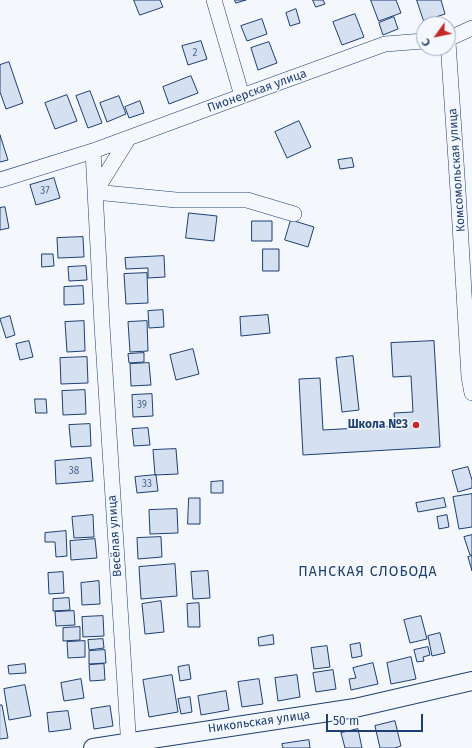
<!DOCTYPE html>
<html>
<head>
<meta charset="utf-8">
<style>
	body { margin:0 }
	#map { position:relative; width:472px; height:748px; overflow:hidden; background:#f4f7fb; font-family:"Fira Sans",sans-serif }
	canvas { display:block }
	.north { position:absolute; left:416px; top:16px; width:40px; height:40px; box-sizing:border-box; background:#f4f7fb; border:1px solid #9eadc5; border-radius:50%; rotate:237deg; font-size:11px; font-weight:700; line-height:16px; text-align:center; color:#1d3f73 }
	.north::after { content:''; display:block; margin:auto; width:14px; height:18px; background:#c62828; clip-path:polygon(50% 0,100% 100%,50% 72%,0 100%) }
	.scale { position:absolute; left:326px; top:714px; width:97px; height:18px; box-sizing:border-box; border:2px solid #1d3f73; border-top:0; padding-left:5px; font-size:12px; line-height:14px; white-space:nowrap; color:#1d3f73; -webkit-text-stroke:3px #f4f7fb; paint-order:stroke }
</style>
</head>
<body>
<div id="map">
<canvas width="472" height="748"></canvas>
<div class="north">С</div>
<div class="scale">50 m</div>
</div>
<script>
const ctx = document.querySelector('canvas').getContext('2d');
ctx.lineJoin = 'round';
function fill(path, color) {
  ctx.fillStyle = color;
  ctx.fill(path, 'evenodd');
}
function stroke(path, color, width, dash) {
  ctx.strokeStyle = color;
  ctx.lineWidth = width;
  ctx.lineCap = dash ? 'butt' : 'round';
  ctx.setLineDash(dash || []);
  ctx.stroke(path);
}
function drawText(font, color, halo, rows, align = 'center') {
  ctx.font = font + ' "Fira Sans",sans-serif';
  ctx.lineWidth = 3;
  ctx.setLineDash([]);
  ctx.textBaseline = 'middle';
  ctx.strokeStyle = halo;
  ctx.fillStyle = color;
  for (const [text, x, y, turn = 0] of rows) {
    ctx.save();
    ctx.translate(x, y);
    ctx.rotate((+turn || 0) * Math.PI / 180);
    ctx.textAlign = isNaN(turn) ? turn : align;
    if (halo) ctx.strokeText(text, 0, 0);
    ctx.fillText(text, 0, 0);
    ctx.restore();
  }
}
const building = new Path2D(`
	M134 0H160L163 7 140 15Z
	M235 0H246L236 3Z
	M313 0H323L325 4 316 7Z
	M371 0H396L401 13 379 21Z
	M417 0H441L445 14 424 21Z
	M296 9 300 23 290 26 286 13Z
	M355 14 364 37 342 45 333 22Z
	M394 17 398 29 383 35 379 23Z
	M262 19 267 34 247 41 241 26Z
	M201 41 207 59 188 65 182 46Z
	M269 42 277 63 258 70 251 48Z
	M9 62 23 103 6 109 0 92V65Z
	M191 76 198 93 169 104 163 87Z
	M90 91 102 123 88 128 76 96Z
	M67 95 77 121 55 129 45 103Z
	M119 96 126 114 107 122 100 103Z
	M140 101 144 113 129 118 125 107Z
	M299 121 311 147 287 158 275 132Z
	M0 135 8 160 0 162Z
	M352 158 354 167 340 169 338 160Z
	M54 178 60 198 36 205 30 185Z
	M5 207 9 228 0 230V208Z
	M189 213 217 216 214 241 186 238Z
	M291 220 314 227 308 247 285 240Z
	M252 221H272V241H252Z
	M83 237 84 257 58 258 57 238Z
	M263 249H279V271H263Z
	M42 254H53L54 266 42 267Z
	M164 256 165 277 148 278V268L126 269 125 258Z
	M86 266 87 280 69 281 68 267Z
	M147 273 148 303 126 304 124 274Z
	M83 286 84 304 64 305V287Z
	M163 310 164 327 149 328 148 311Z
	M268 315 270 333 241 336 240 317Z
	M10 316 15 335 6 338 0 319Z
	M84 321 85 351 67 352 65 322Z
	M147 321 148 351 130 352 128 322Z
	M29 341 33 357 20 360 16 344Z
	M434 341 440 447 303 455 299 379 320 378 323 430 395 426 394 413 413 412 411 376 393 377 391 343Z
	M193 349 199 374 176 380 170 355Z
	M144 353V362L129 363 128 354Z
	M353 356 359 410 342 412 336 358Z
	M87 357 88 383 61 384 60 358Z
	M149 363 151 385 131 386 130 364Z
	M85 390 86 414 63 415 62 391Z
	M152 394 153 416 133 417 132 395Z
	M35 399H46L47 413H36Z
	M90 424 91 446 71 447 69 425Z
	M148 428 150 445 134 446 132 429Z
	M176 449 178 474 155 475 153 450Z
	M91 458 93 481 56 484 55 461Z
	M468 467 472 480V488L458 492 452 471Z
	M156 475 158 491 137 493 135 477Z
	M223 481V493H211V482Z
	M472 494V527L459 529 453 497Z
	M189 498H200V524H188Z
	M444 498 446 507 418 512 416 503Z
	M177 509 178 533 150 534 149 510Z
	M93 515 94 537 74 538 72 517Z
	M447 515 449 527 439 529 437 517Z
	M66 531 67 556 56 557 55 542H45V533Z
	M472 535V555H470L464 537Z
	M161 537 162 557 138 559 137 538Z
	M95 539 97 558 71 560 70 541Z
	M472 556V571L468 557Z
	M175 564 177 596 141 599 139 567Z
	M208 571 210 598 193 599 191 572Z
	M63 572 64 593 49 594 48 573Z
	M99 581 100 604 82 605 81 583Z
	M69 598 70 610 53 611V599Z
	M161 601 164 632 145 634 142 604Z
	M199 603 200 627H188L187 604Z
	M74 611 75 625 56 626 55 612Z
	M103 616 104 636 83 637 82 617Z
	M421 616 427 639 410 643 404 620Z
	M80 627V640L63 641V628Z
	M440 633 445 653 432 656 428 636Z
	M273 635 274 644 259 646 258 638Z
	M103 639 104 648 89 650 88 640Z
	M85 641V657L68 658 67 642Z
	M360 643 362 656 352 658 350 645Z
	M327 646 330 667 314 669 311 648Z
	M428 647 430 655 423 657 424 661 417 662 414 650Z
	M105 650 106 663 89 664V651Z
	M411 657 416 679 391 684 387 663Z
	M373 663 378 684 351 690 349 679 356 678 353 668Z
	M25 664 26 673 9 674 8 666Z
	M104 664 105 680 90 681 89 665Z
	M189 665 191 679 180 681 178 667Z
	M333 670 336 689 316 692 313 673Z
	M172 675 178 712 149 717 143 680Z
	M297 675 300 697 278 701 275 678Z
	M81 679 84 698 64 701 61 683Z
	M259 679 263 704 242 707 238 682Z
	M25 685 31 716 9 720 4 689Z
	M226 691 229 710 201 715 198 696Z
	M190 697 192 712 181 714 178 699Z
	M0 705H2L8 738 0 739Z
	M110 706 113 726 94 729 91 709Z
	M68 711 71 729 49 732 47 713Z
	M395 721 401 746 395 748H380L375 726Z
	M358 729 362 748H345L341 733Z
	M309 740 310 748H283L282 744Z`);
fill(building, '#d5e0f0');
stroke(building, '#1d3f73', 1);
const minor = new Path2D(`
	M214 0 242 96
	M448 39 472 28
	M448 42 458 191 469 377 472 393
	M128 139 95 192 176 200H247L294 214
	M93 151 102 325 129 748
	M0 180 93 151 242 96 385 44 424 41`);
const major = new Path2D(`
	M93 748 355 708 472 681`);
stroke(minor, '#1d3f73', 16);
stroke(major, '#1d3f73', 20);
stroke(minor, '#f4f7fb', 15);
stroke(major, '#f4f7fb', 18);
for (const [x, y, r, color] of [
	[416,425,4,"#c62828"]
]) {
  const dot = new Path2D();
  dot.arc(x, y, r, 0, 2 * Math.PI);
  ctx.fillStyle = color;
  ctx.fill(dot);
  stroke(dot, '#f4f7fb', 1.5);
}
drawText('10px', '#4b6792', null, [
	["2",195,53],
	["37",45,191],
	["39",142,405],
	["38",74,471],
	["33",147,484]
]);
drawText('12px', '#1d3f73', '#f4f7fb', [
	["Пионерская улица",257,91,-20],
	["Комсомольская улица",457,170,-94],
	["Весёлая улица",115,536,-94],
	["Никольская улица",259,722,-8]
]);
drawText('bold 12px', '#1d3f73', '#f4f7fb', [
	["Школа №3",408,425]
], 'right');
ctx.letterSpacing = '1px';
drawText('14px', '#1d3f73', '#f4f7fb', [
	["ПАНСКАЯ СЛОБОДА",368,572]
]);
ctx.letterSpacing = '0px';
</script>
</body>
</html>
